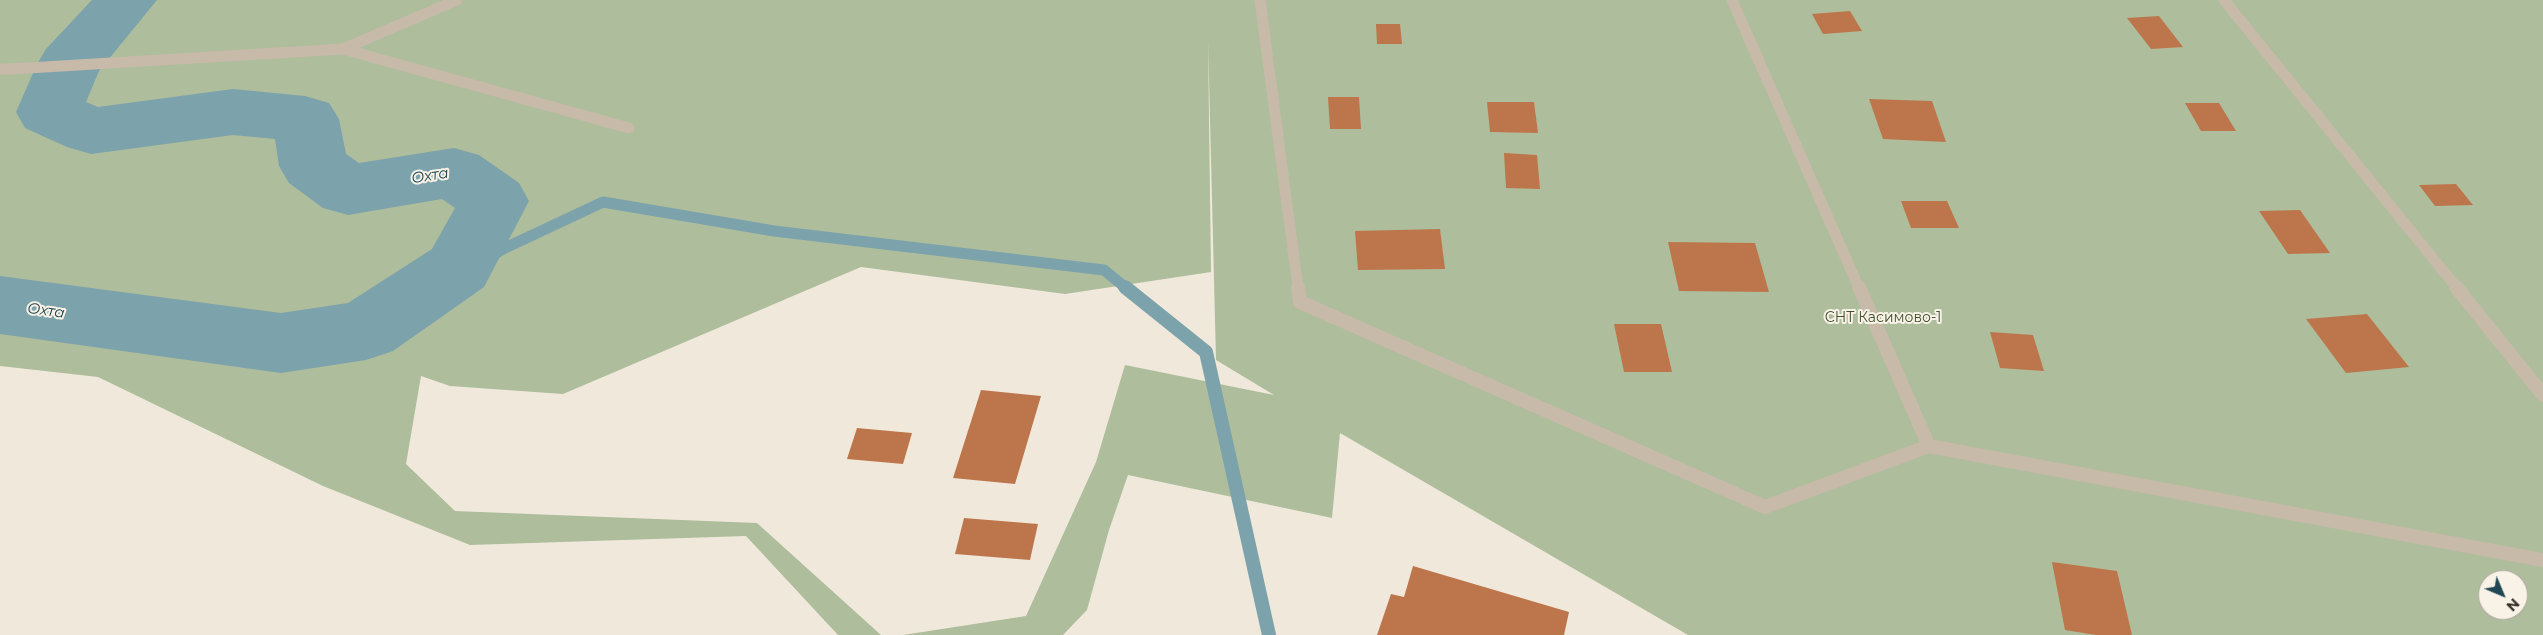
<!DOCTYPE html>
<html>
<head>
<meta charset="utf-8">
<style>
	body { margin:0 }
	#map { position:relative; width:2543px; height:635px; overflow:hidden; background:#f0e9db; font-family:Montserrat,sans-serif }
	canvas { display:block }
	.north { position:absolute; left:2478px; top:570px; width:50px; height:50px; box-sizing:border-box; background:#f8f2e7; border:1px solid #aaa39a; border-radius:50%; rotate:135deg; font-size:14px; font-weight:700; line-height:20px; text-align:center; color:#342d27 }
	.north::after { content:''; display:block; margin:auto; width:18px; height:22px; background:#204852; clip-path:polygon(50% 0,100% 100%,50% 72%,0 100%) }
</style>
</head>
<body>
<div id="map">
<canvas width="2543" height="635"></canvas>
<div class="north">N</div>
</div>
<script>
const ctx = document.querySelector('canvas').getContext('2d');
ctx.lineJoin = 'round';
function fill(path, color) {
  ctx.fillStyle = color;
  ctx.fill(path, 'evenodd');
}
function stroke(path, color, width, dash) {
  ctx.strokeStyle = color;
  ctx.lineWidth = width;
  ctx.lineCap = dash ? 'butt' : 'round';
  ctx.setLineDash(dash || []);
  ctx.stroke(path);
}
function drawText(font, color, halo, rows, align = 'center') {
  ctx.font = font + ' Montserrat,sans-serif';
  ctx.lineWidth = 4;
  ctx.setLineDash([]);
  ctx.textBaseline = 'middle';
  ctx.strokeStyle = halo;
  ctx.fillStyle = color;
  for (const [text, x, y, turn = 0] of rows) {
    ctx.save();
    ctx.translate(x, y);
    ctx.rotate((+turn || 0) * Math.PI / 180);
    ctx.textAlign = isNaN(turn) ? turn : align;
    if (halo) ctx.strokeText(text, 0, 0);
    ctx.fillText(text, 0, 0);
    ctx.restore();
  }
}
fill(new Path2D(`
	M0 0H2543V635H1688L1340 433 1332 518 1128 475 1109 530 1087 610 1063 635H903L1026 616 1096 462 1125 365 1274 395 1216 360 1208 39 1211 272 1065 294 861 267 563 394 450 386 421 376 406 464 455 511 757 523 881 635H838L746 536 470 545 323 486 98 377 0 366V316L11 307 0 303ZM2488 580H2518V610H2488Z`), '#aebd9c');
stroke(new Path2D(`
	M437 288 505 248 603 202 774 231 1104 270 1126 288`), '#7ca2ab', 11);
stroke(new Path2D(`
	M1125 287 1206 352 1269 635
	M366 330 439 287`), '#7ca2ab', 14);
fill(new Path2D(`
	M92 0H157L99 71 86 102 98 107 233 89 305 96 329 103 339 119 346 154 359 163 454 148 479 155 519 183 529 201 484 287 393 351 366 360 281 373 0 334V276L281 313 348 303 432 249 455 208 442 199 348 215 323 208 289 183 279 166 275 139 233 135 91 154 67 147 25 128 16 112 37 64 46 49Z`), '#7ca2ab');
fill(new Path2D(`
	M1850 11 1862 31 1823 34 1812 14Z
	M2159 16 2183 47 2151 49 2127 18Z
	M1376 24H1400L1402 44H1377Z
	M1328 97H1359L1361 129H1330Z
	M1869 99 1932 101 1946 142 1883 139Z
	M1487 102H1534L1538 133 1490 132Z
	M2185 103H2219L2236 131H2201Z
	M1504 153 1537 155 1540 189 1506 188Z
	M2456 184 2473 205 2435 206 2419 185Z
	M1901 201H1947L1959 228H1911Z
	M2300 210 2330 253 2288 254 2259 211Z
	M1440 229 1445 269 1358 270 1355 231Z
	M1668 242 1755 243 1769 292 1679 291Z
	M2367 314 2409 367 2346 373 2306 319Z
	M1614 324H1661L1672 372H1624Z
	M1990 332 2033 335 2044 371 2000 368Z
	M981 390 1041 396 1015 484 953 478Z
	M857 428 912 433 903 464 847 459Z
	M964 518 1038 524 1030 560 955 554Z
	M2052 562 2117 571 2132 635H2096L2065 630Z
	M1413 566 1569 612 1564 635H1377L1391 594 1404 597Z`), '#bd764b');
stroke(new Path2D(`
	M343 49 457 0
	M11 69 343 49 629 128`), '#c7baa8', 11);
stroke(new Path2D(`
	M1260 0 1298 288
	M1732 0 1859 288
	M2224 0 2457 288
	M0 69H11`), '#c7baa8', 11);
stroke(new Path2D(`
	M1298 287 1300 302 1765 507 1929 446 2543 560
	M1859 287 1929 446
	M2456 287 2543 395`), '#c7baa8', 14);
drawText('14px', '#3f502d', '#f8f2e7', [
	["СНТ Касимово-1",1883,318]
]);
drawText('italic 15px', '#204852', '#f8f2e7', [
	["Охта",430,176,-9],
	["Охта",46,311,8]
]);
</script>
</body>
</html>
